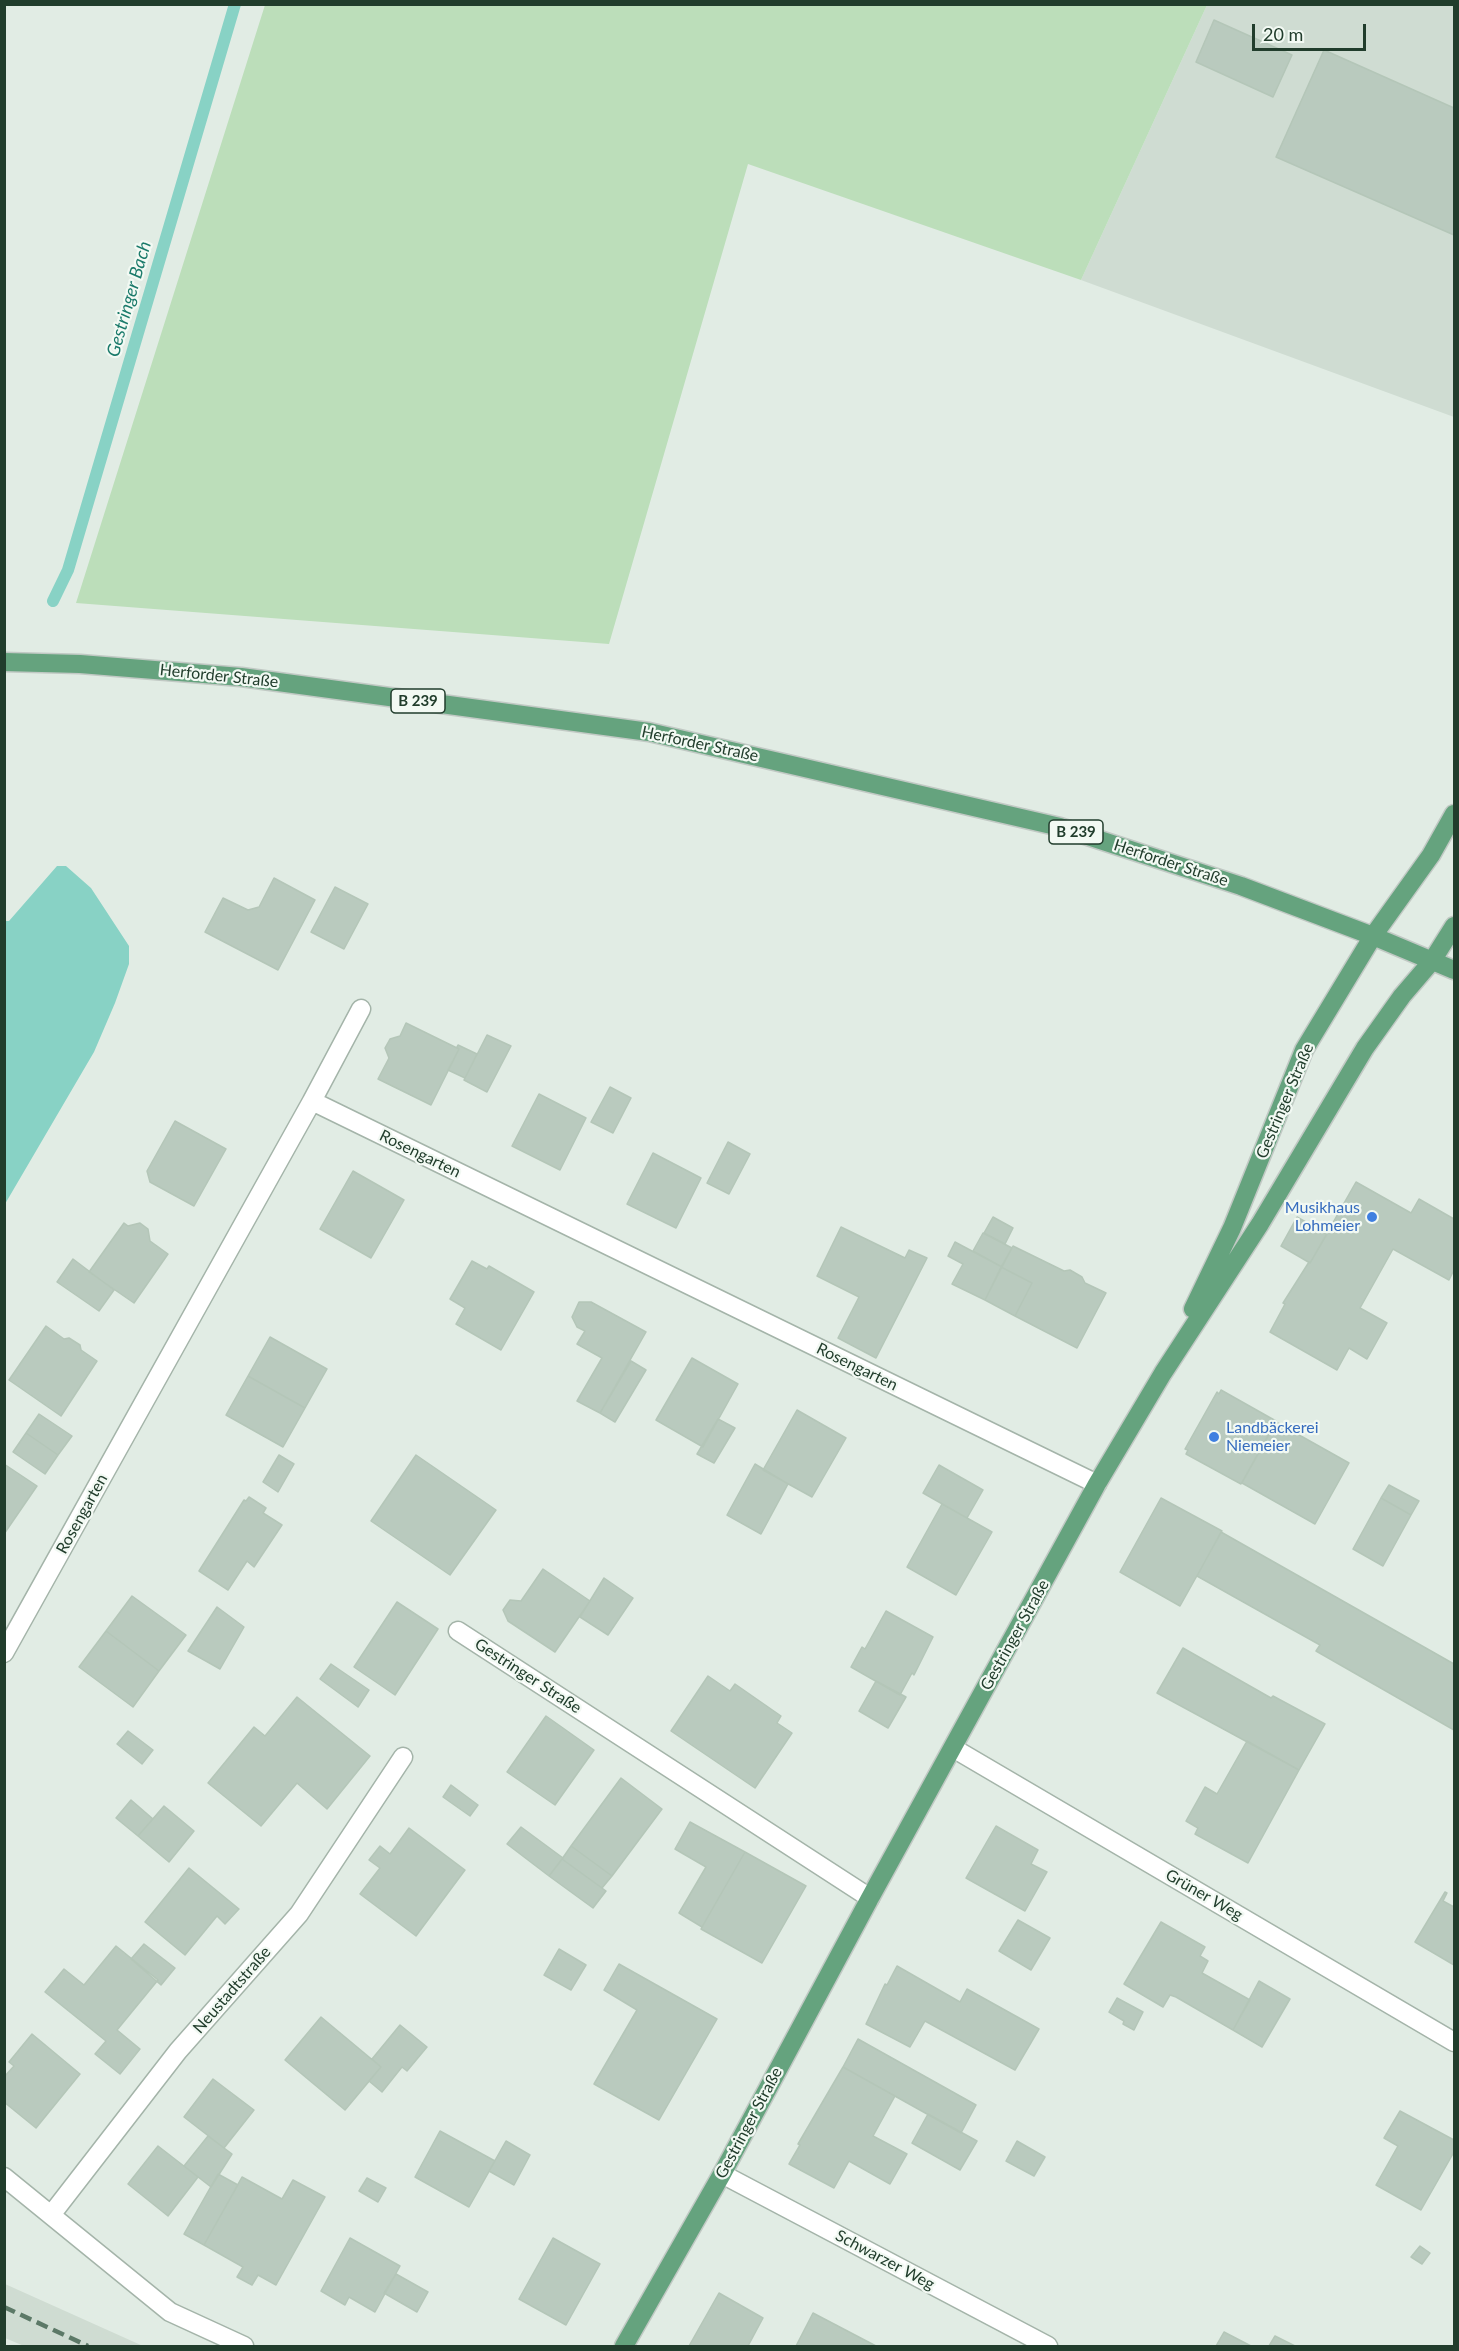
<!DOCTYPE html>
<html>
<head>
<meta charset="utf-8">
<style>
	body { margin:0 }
	#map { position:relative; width:1459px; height:2351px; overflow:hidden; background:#e1ece4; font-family:Lato,sans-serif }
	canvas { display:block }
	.frame { position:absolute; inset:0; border:6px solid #213d2c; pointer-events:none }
	.scale { position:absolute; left:1252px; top:24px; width:114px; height:27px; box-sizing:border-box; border:3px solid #213d2c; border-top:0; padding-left:8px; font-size:18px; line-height:21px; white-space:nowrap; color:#213d2c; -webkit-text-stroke:4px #f2f9f3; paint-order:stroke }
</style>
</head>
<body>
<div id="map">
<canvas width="1459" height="2351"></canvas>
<div class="frame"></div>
<div class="scale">20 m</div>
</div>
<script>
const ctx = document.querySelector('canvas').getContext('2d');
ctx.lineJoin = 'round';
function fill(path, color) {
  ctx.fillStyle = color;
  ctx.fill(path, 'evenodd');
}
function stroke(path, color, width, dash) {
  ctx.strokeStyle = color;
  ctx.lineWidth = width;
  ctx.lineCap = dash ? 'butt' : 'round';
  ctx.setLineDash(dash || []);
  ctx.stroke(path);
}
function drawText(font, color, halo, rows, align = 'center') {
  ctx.font = font + ' Lato,sans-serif';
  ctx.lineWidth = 4.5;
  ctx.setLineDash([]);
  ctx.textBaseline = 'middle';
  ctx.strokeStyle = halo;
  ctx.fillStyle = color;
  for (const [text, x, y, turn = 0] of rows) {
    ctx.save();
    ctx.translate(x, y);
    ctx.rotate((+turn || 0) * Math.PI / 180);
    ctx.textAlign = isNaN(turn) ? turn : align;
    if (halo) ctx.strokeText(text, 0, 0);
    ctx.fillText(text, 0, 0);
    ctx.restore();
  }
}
fill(new Path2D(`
	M1207 5H1454V417L1081 280Z
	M5 2284 143 2346H24L5 2338Z`), '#cfdcd2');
fill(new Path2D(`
	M265 5V4L1207 5 1081 280 748 164 609 644 76 603Z`), '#bcdeba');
fill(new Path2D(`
	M57 866H66L91 888 129 946V964L115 1003 94 1052 5 1204V921H9Z`), '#88d2c5');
stroke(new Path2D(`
	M53 601 68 570 235 4`), '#88d2c5', 12);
const building = new Path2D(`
	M1214 20 1292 55 1273 97 1196 62Z
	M1324 50 1454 108V235L1276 157Z
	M274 878 315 900 278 970 205 932 223 898 248 910 259 907Z
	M335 887 368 904 344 949 311 932Z
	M406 1023 459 1049 431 1105 378 1079 389 1058 385 1048 390 1039 400 1036Z
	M487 1035 511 1046 487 1092 464 1080Z
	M458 1045 477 1054 465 1078 448 1070 459 1049 457 1047Z
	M610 1087 631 1098 613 1133 591 1122Z
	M539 1094 586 1118 560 1170 512 1146Z
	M175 1121 226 1149 194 1206 150 1182 147 1171Z
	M728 1142 750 1154 729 1194 707 1183Z
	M653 1153 701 1178 676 1228 627 1204Z
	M353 1171 404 1200 371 1258 320 1229Z
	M1356 1182 1411 1213 1419 1199 1454 1219V1270L1449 1280 1393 1249 1360 1308 1387 1323 1367 1359 1349 1348 1337 1370 1270 1332 1285 1304 1283 1303 1309 1262 1310 1263Z
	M993 1217 1013 1228 1005 1244 984 1233Z
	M1297 1217 1327 1234 1310 1263 1281 1246Z
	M124 1223 128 1226 140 1223 148 1229 150 1241 168 1254 134 1303 89 1272Z
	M841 1227 905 1258 909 1250 927 1258 876 1358 838 1338 859 1297 817 1276Z
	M983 1233 1012 1248 1002 1267 973 1251Z
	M955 1242 1002 1267 985 1300 952 1284 963 1264 948 1256Z
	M1013 1246 1064 1271 1070 1270 1082 1277 1085 1283 1106 1293 1077 1348 1015 1316 1032 1283 1001 1267Z
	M73 1259 114 1290 99 1311 57 1282Z
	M472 1261 487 1269 489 1266 534 1292 501 1350 456 1324 465 1308 450 1299Z
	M1001 1267 1032 1283 1015 1316 985 1300Z
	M579 1302H591L646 1332 600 1413 577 1401 602 1358 577 1344 585 1331 577 1327 572 1317Z
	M46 1326 64 1339 69 1338 80 1345 81 1350 97 1361 61 1416 9 1380Z
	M270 1337 327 1369 305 1408 248 1376Z
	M692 1358 738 1384 703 1447 656 1420Z
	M631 1361 646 1370 615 1422 600 1413Z
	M248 1376 305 1408 283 1447 226 1415Z
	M1221 1390 1276 1421 1241 1484 1186 1454 1188 1450 1185 1449 1217 1392 1219 1394Z
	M797 1410 846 1438 812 1497 763 1470Z
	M39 1414 72 1436 58 1455 26 1433Z
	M718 1419 735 1428 714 1463 697 1454Z
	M1276 1422 1349 1463 1315 1524 1242 1483Z
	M26 1433 58 1455 45 1474 13 1452Z
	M279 1455 294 1464 278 1492 263 1482Z
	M416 1455 496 1510 450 1575 371 1521Z
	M4 1464 37 1486 4 1534Z
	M755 1464 788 1484 761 1534 727 1515Z
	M939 1465 983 1490 967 1518 923 1493Z
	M1389 1485 1419 1501 1411 1515 1381 1498Z
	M249 1497 266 1508 263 1513 282 1525 254 1567 247 1561 228 1590 199 1571 244 1500 246 1501Z
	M1161 1498 1222 1531 1180 1606 1120 1572Z
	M1381 1498 1411 1515 1383 1566 1353 1549Z
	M942 1504 992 1532 956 1595 907 1567Z
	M1221 1532 1454 1664V1730L1316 1651 1320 1645 1197 1576Z
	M543 1569 590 1601 555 1652 508 1621 503 1610 510 1600 521 1601Z
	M604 1578 633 1598 608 1635 580 1617Z
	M132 1596 186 1635 159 1671 106 1631Z
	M397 1602 438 1629 395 1695 354 1667Z
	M217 1607 244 1627 220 1669 188 1651Z
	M886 1611 933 1637 914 1675 912 1673 900 1695 851 1667 862 1647 865 1649Z
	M106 1631 159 1671 133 1707 79 1667Z
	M1183 1648 1271 1698 1273 1696 1325 1724 1299 1770 1157 1693Z
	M331 1664 369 1690 358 1707 320 1679Z
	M708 1676 730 1691 735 1684 781 1716 777 1723 792 1733 755 1788 671 1731Z
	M876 1681 906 1697 888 1728 859 1711Z
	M297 1697 370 1756 327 1809 297 1783 261 1826 208 1783 254 1727 265 1736Z
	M546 1716 594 1750 555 1805 507 1772Z
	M128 1731 153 1750 142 1764 117 1744Z
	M1247 1741 1299 1770 1248 1863 1195 1834 1198 1828 1186 1821 1205 1787 1217 1794Z
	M621 1778 662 1809 612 1876 571 1846Z
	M451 1785 478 1805 470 1816 443 1797Z
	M131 1800 153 1819 138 1836 116 1818Z
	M164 1806 194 1831 169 1862 138 1836Z
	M690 1822 745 1852 702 1927 679 1913 706 1867 675 1849Z
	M996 1826 1038 1850 1031 1864 1047 1872 1025 1911 966 1878Z
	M521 1827 563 1858 549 1876 507 1844Z
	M409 1828 465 1870 416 1936 360 1894 380 1868 369 1860 380 1846 390 1854Z
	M571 1846 612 1876 602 1888 562 1859Z
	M745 1852 806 1886 762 1963 701 1929Z
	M562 1859 606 1891 593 1908 549 1876Z
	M189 1868 239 1909 225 1924 217 1916 185 1955 145 1922Z
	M1445 1892 1447 1893 1443 1901 1454 1907V1965L1415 1942Z
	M1018 1920 1050 1938 1031 1970 999 1951Z
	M1161 1922 1205 1947 1200 1956 1208 1961 1202 1973 1250 2000 1233 2030 1176 1997 1170 1995 1163 2007 1124 1984Z
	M144 1944 175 1968 161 1985 131 1959Z
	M116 1946 158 1980 117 2030 140 2049 120 2074 95 2054 106 2041 45 1992 64 1969 84 1985Z
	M559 1949 586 1965 571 1990 544 1975Z
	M619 1964 717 2019 659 2120 594 2084 637 2010 604 1990Z
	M897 1966 960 2002 967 1989 1039 2029 1015 2070 925 2021 910 2047 866 2024 885 1984 887 1985Z
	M1259 1981 1290 1999 1262 2047 1233 2030Z
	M1117 1998 1143 2012 1134 2030 1123 2024 1124 2021 1109 2012Z
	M321 2017 381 2067 345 2110 285 2060Z
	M400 2025 427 2047 407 2071 402 2067 382 2092 369 2081 381 2067 372 2059Z
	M32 2034 80 2074 36 2128 4 2102V2077L14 2066 9 2062Z
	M858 2039 976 2105 961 2133 843 2067Z
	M843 2067 895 2096 873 2136 907 2154 890 2184 849 2161 834 2188 789 2164 800 2145 798 2144Z
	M213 2079 254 2110 224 2148 184 2117Z
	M1400 2111 1454 2140V2152L1421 2210 1376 2185 1398 2146 1384 2138Z
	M928 2114 977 2141 960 2170 912 2143Z
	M440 2131 495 2161 469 2207 415 2177Z
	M208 2136 232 2154 211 2187 184 2166Z
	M506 2141 530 2155 514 2185 489 2171Z
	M1017 2141 1045 2157 1034 2176 1006 2161Z
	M158 2146 198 2177 168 2216 128 2184Z
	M218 2174 238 2185 204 2245 184 2234Z
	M242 2177 282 2199 293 2180 325 2197 276 2285 258 2275 252 2285 237 2277 243 2267 204 2245Z
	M367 2178 386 2188 378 2202 359 2191Z
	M350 2238 400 2266 375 2312 349 2297 345 2305 321 2291Z
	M553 2238 600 2264 566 2325 519 2299Z
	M1420 2246 1430 2253 1422 2264 1411 2257Z
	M396 2274 428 2292 417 2312 384 2293Z
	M719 2293 763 2318 748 2346H689Z
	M813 2313 876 2346H796Z
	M1224 2332 1251 2346H1216Z
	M1275 2336 1295 2346H1269Z`);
fill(building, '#b9cabe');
stroke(building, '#b4c6b8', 1.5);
const minor = new Path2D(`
	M312 1101 361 1009
	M458 1631 870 1898
	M4 1653 312 1101 1097 1484
	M953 1748 1454 2042
	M722 2174 1048 2346
	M4 2177 170 2312 244 2346
	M51 2215 178 2051 299 1914 403 1757`);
const major = new Path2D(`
	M4 662 80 664 241 677 649 732 1060 827 1241 886 1373 936 1454 970
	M1193 1309 1232 1228 1304 1050 1373 936 1431 855 1454 814
	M624 2346 722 2174 870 1898 1097 1484 1163 1373 1260 1224 1365 1048 1402 996 1432 961 1454 926`);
stroke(minor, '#a4b4a9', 21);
stroke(major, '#c1c9c4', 21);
stroke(minor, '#fff', 18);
stroke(major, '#65a37e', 18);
stroke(new Path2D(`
	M4 2307 88 2346`), '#5c7967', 4.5, [12, 6]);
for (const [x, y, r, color] of [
	[1372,1217,6,"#3f7fe0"],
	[1214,1437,6,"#3f7fe0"]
]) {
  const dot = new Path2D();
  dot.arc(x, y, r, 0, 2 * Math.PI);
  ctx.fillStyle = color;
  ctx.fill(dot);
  stroke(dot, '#f2f9f3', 2);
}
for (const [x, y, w] of [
	[418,701,54],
	[1076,832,54]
]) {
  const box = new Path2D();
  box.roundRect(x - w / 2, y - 12, w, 24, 4.5);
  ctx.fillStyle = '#f2f9f3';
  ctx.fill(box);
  stroke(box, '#213d2c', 1.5);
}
drawText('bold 15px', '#213d2c', null, [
	["B 239",418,701],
	["B 239",1076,832]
]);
drawText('16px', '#213d2c', '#f2f9f3', [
	["Herforder Straße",219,676,6],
	["Herforder Straße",700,744,12],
	["Herforder Straße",1171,863,18],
	["Gestringer Straße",1285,1101,-67],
	["Rosengarten",420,1154,26],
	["Rosengarten",857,1367,26],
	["Rosengarten",82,1514,-61],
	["Gestringer Straße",1015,1635,-61],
	["Gestringer Straße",528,1676,33],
	["Grüner Weg",1204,1895,30],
	["Neustadtstraße",232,1990,-49],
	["Gestringer Straße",749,2123,-62],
	["Schwarzer Weg",885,2260,28]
]);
drawText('16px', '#366cbe', '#f2f9f3', [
	["Musikhaus",1360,1208],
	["Lohmeier",1360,1226],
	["Landbäckerei",1226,1428,"left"],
	["Niemeier",1226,1446,"left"]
], 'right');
drawText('italic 18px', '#1a7a6a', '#f2f9f3', [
	["Gestringer Bach",129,299,-74]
]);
</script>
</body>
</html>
